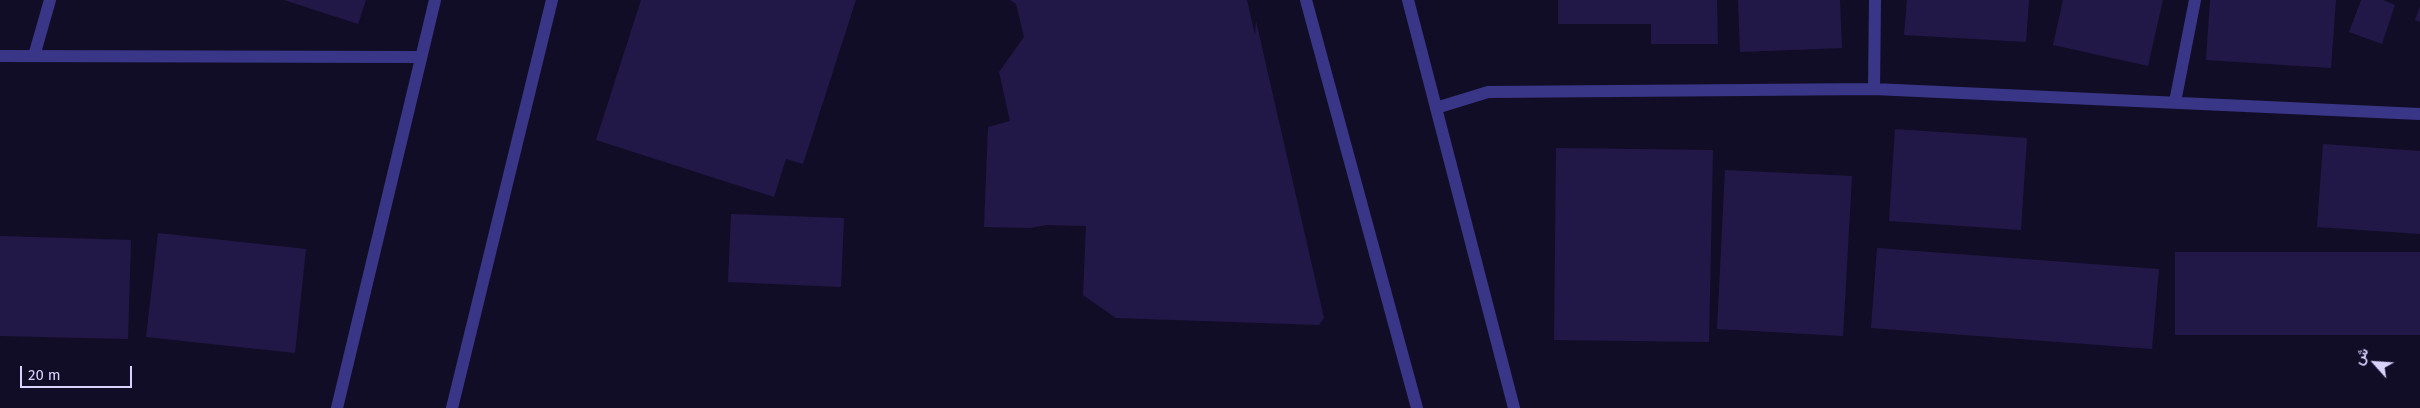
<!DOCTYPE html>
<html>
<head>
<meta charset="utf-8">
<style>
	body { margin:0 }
	#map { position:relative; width:2420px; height:408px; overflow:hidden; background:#120d26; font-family:"Fira Sans",Vazirmatn,sans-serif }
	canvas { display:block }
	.north { position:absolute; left:2350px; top:338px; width:50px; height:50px; -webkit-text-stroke:4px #120d26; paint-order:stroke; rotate:296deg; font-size:14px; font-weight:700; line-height:20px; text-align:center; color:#d8d3ff }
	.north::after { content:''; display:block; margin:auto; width:18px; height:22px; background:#d8d3ff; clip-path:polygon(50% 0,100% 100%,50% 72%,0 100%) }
	.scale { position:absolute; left:20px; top:366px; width:112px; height:22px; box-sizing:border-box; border:2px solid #d8d3ff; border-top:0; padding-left:6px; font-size:15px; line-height:18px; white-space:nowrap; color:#d8d3ff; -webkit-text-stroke:4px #120d26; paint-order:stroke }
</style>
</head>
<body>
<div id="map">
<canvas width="2420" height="408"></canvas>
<div class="north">ش</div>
<div class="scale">20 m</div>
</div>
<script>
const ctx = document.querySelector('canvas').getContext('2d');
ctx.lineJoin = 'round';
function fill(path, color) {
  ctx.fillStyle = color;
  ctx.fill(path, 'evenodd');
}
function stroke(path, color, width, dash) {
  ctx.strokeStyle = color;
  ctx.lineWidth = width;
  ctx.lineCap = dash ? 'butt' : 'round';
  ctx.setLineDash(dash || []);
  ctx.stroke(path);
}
fill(new Path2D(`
	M284 0H366L358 24Z
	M641 0H856L803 164 786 159 774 197 596 140Z
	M1010 0H1247L1255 35 1256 21 1324 318 1319 325 1116 318 1083 295 1086 226 1046 225 1030 228 984 227 988 127 1010 121 999 72 1024 37 1016 4Z
	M1558 0H1717L1718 44H1651V24H1558Z
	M1738 0H1840L1842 48 1740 52Z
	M1907 0H2029L2026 42 1904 35Z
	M2063 0H2163L2148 66 2053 45Z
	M2210 0H2336L2331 68 2206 60Z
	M2361 0H2383L2395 5 2382 44 2349 32Z
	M2420 6V22L2415 20Z
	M1895 129 2027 138 2021 230 1889 221Z
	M2323 144 2420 151V234L2317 227Z
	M1556 148 1713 150 1709 342 1554 340Z
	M1725 170 1852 176 1843 336 1717 329Z
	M731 214 844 218 841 287 728 282Z
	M158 233 306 249 295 353 146 337Z
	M0 236 131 240 128 339 0 336Z
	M1877 248 2159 269 2152 349 1871 328Z
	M2175 252H2420V335H2175Z`), '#221848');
stroke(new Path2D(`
	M1306 0 1417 408
	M1408 0 1514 408
	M0 56 420 57
	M34 56 50 0
	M1874 89 1875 0
	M2175 102 2195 0
	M1436 108 1488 92 1874 89 2420 114
	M337 408 435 0
	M452 408 552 0`), '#393688', 12);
</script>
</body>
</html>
